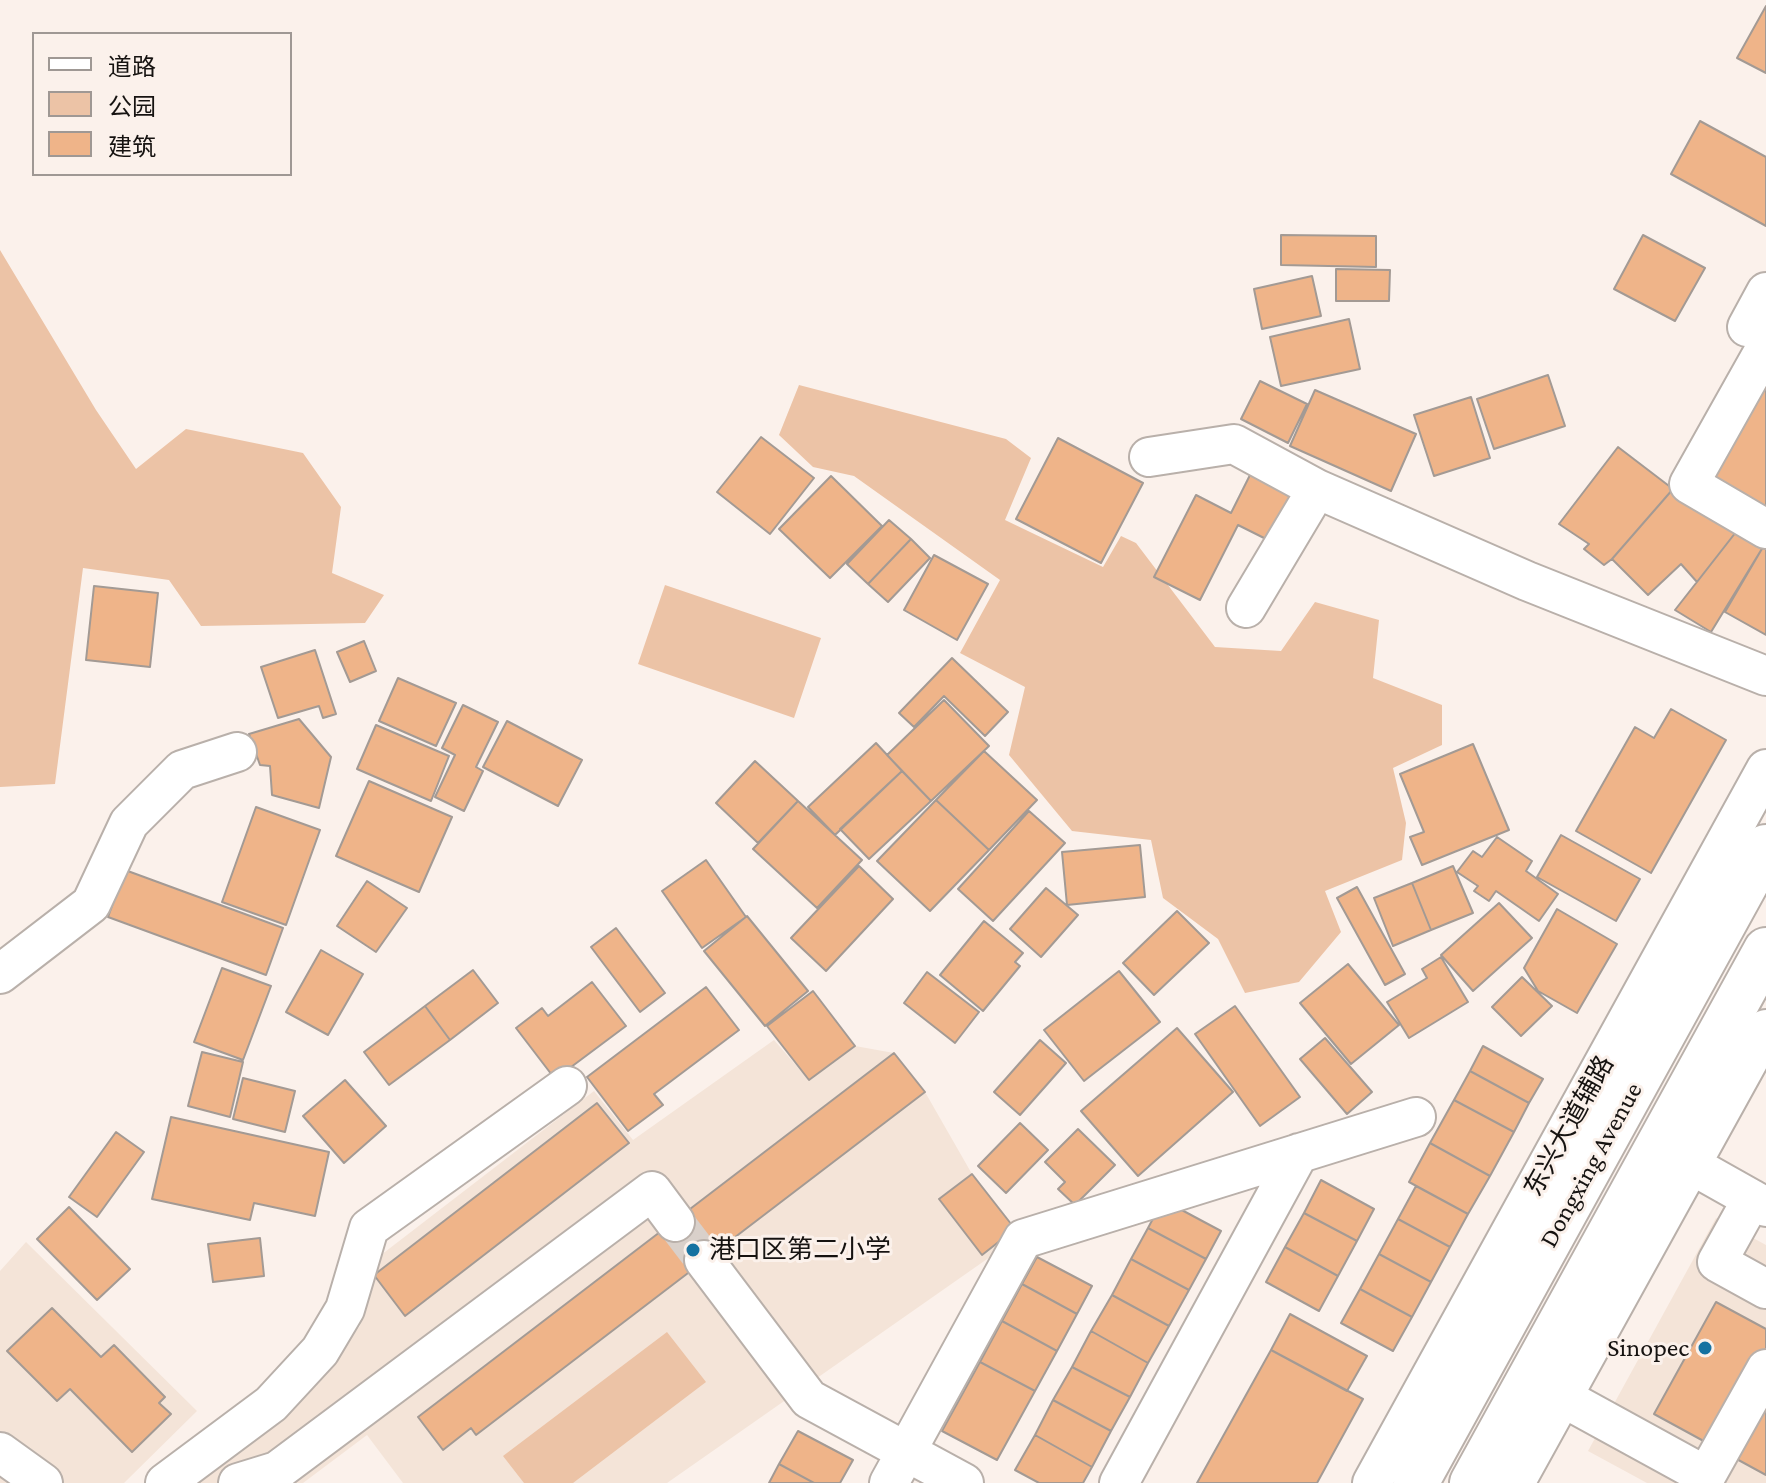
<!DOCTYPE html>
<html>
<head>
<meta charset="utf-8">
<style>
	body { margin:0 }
	#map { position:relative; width:1766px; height:1483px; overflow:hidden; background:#fbf1eb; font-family:"Crimson Pro","Noto Sans SC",serif }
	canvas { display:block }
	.legend { position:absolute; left:32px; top:32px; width:260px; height:144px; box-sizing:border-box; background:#fbf1eb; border:2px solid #9f9894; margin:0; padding:10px 14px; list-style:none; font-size:24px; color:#161311 }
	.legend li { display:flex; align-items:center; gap:16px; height:40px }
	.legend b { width:40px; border:2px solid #9f9894 }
</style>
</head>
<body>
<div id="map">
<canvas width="1766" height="1483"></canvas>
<ul class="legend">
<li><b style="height:10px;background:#fff"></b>道路</li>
<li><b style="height:22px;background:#ecc3a6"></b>公园</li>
<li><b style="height:22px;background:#efb489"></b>建筑</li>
</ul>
</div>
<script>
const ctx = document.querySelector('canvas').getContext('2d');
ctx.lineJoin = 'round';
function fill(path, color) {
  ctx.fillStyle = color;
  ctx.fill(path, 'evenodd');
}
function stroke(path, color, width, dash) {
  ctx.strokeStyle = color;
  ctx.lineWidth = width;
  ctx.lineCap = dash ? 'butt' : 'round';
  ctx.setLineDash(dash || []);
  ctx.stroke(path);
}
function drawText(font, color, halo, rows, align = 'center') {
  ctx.font = font + ' "Crimson Pro","Noto Sans SC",serif';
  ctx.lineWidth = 6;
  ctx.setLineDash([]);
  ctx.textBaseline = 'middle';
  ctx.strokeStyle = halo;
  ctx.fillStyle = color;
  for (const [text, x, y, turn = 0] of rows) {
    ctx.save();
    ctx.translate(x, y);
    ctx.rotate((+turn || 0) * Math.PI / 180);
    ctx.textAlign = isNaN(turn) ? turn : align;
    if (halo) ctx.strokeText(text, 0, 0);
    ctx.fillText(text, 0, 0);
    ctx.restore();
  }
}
fill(new Path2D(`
	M774 1040 809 1080 855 1046 894 1053 925 1092 972 1174 1020 1236 667 1483H403L367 1435 303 1483H193L322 1374 360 1326 368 1265 594 1091 633 1140Z
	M1716 1218 1766 1245V1483H1647L1588 1451Z
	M26 1242 197 1411 124 1483H0V1271Z`), '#f4e4d8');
fill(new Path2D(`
	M0 250 96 410 136 469 186 429 303 453 341 507 332 573 384 595 365 623 201 626 169 580 83 568 55 784 0 787Z
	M799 385 1006 439 1031 458 1005 520 1103 567 1121 536 1136 543 1215 647 1281 651 1315 602 1379 620 1373 678 1442 705V745L1393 768 1406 823 1402 860 1325 891 1341 932 1299 982 1245 993 1218 939 1163 898 1151 840 1072 831 1009 755 1025 687 960 653 1000 580 854 476 813 467 779 435Z
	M665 585 821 638 794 718 638 664Z
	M667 1332 706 1382 573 1483H524L503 1456Z`), '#ecc3a6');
const building = new Path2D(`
	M1766 6V73L1737 58Z
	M1700 121 1766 157V226L1671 174Z
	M1281 235 1376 236V267L1281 265Z
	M1643 235 1705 268 1675 321 1614 289Z
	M1336 269 1390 270 1389 301H1336Z
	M1312 276 1321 316 1262 329 1254 289Z
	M1349 319 1360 369 1281 386 1270 337Z
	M1766 370V513L1705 480Z
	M1548 375 1565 426 1494 449 1477 399Z
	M1260 381 1307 404 1288 443 1241 419Z
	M1315 390 1416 434 1391 491 1290 446Z
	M1471 397 1490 458 1434 476 1414 415Z
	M761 437 814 478 770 534 717 492Z
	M1058 438 1143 483 1101 563 1016 519Z
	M1618 447 1673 489 1612 559 1604 565 1584 549 1589 544 1559 524Z
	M1253 469 1294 489 1268 540 1238 525 1200 600 1154 577 1196 495 1231 513Z
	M831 476 882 526 830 578 779 529Z
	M1673 489 1736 532 1697 582 1681 564 1648 595 1612 559Z
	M889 520 911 539 868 584 847 564Z
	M1736 532 1763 547 1711 632 1675 610Z
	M911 539 930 558 888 602 868 584Z
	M1763 547 1766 549V635L1725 612Z
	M934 555 988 584 957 640 904 610Z
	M94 586 158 593 150 667 86 660Z
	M364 641 376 671 350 682 337 652Z
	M315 650 336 714 323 718 319 706 278 718 261 667Z
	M952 658 1008 712 985 736 944 696 914 727 899 713Z
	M398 678 456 703 436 746 379 721Z
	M944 700 989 746 931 801 887 755Z
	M463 705 498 722 476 767 483 771 464 811 435 797 455 755 442 748Z
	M1671 709 1726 740 1651 873 1576 831 1635 727 1654 738Z
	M299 719 331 757 319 808 272 795 270 766 260 765 249 734Z
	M507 721 582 760 558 806 483 767Z
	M376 725 449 756 431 801 357 769Z
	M876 743 902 771 835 835 808 807Z
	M1473 744 1509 830 1422 865 1410 837 1424 832 1400 774Z
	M984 751 1037 800 989 850 936 800Z
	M755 761 798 801 758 843 716 803Z
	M902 771 931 801 869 859 840 829Z
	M369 781 452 817 419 892 336 856Z
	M936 800 989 850 930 911 877 861Z
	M798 801 862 860 817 908 753 849Z
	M256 807 320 830 286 925 222 902Z
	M1029 811 1065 843 993 921 958 889Z
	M1561 835 1640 879 1616 921 1537 877Z
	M1497 837 1532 861 1526 871 1558 894 1539 921 1496 891 1489 901 1474 891 1478 886 1457 872 1473 851 1482 857Z
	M1140 845 1145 897 1067 905 1062 852Z
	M706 860 746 917 702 948 662 891Z
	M859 866 893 899 826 971 791 938Z
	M1453 866 1473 913 1431 930 1412 883Z
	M125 870 283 928 266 975 108 917Z
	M367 881 407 908 376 952 337 926Z
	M1412 883 1431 930 1393 946 1374 898Z
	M1357 887 1405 974 1385 985 1337 898Z
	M1046 888 1078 915 1041 957 1010 929Z
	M1499 903 1532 938 1473 991 1441 955Z
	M1557 909 1617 944 1577 1013 1538 991 1524 968Z
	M1177 911 1209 943 1154 995 1123 963Z
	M747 916 808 991 765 1026 704 951Z
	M984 921 1023 953 1015 962 1020 966 983 1011 940 975Z
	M616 928 665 993 640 1012 591 947Z
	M321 950 363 974 328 1035 286 1012Z
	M1441 957 1468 1002 1409 1038 1387 1002 1427 978 1422 969Z
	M1348 964 1399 1025 1351 1064 1300 1003Z
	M222 968 271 986 243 1060 194 1042Z
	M473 970 498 1003 450 1040 425 1006Z
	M1119 971 1160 1022 1084 1081 1044 1030Z
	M927 972 979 1012 955 1043 904 1003Z
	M1522 977 1552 1006 1521 1036 1492 1007Z
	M592 982 626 1026 555 1079 516 1028 542 1008 548 1016Z
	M706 987 739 1030 654 1094 663 1105 628 1131 587 1077Z
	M813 991 855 1046 809 1080 767 1026Z
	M425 1006 450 1040 389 1085 364 1052Z
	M1235 1006 1300 1097 1260 1126 1195 1034Z
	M1177 1028 1233 1092 1138 1176 1081 1111Z
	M1325 1038 1372 1092 1347 1114 1300 1059Z
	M1040 1040 1066 1063 1020 1115 994 1092Z
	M1483 1046 1543 1079 1529 1103 1470 1071Z
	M202 1052 243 1062 230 1117 188 1106Z
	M894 1053 925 1092 476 1435 471 1428 443 1450 418 1417Z
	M1470 1071 1529 1103 1514 1132 1454 1100Z
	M243 1078 295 1091 285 1132 233 1119Z
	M345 1080 386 1126 344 1163 303 1116Z
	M1454 1100 1514 1132 1490 1176 1430 1143Z
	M597 1103 629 1143 405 1316 374 1275Z
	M171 1117 329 1152 315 1216 254 1203 250 1220 152 1199Z
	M1020 1123 1048 1150 1006 1193 978 1166Z
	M1078 1129 1115 1165 1075 1205 1058 1189 1065 1182 1045 1162Z
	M116 1132 144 1152 97 1217 69 1197Z
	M1430 1143 1490 1176 1468 1214 1409 1182Z
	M972 1174 1015 1229 982 1255 939 1199Z
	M1321 1180 1374 1209 1357 1241 1304 1213Z
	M1416 1186 1468 1214 1450 1247 1398 1219Z
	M1163 1200 1221 1231 1206 1259 1148 1228Z
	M69 1207 130 1269 97 1300 37 1239Z
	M1304 1213 1357 1241 1338 1276 1285 1247Z
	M1398 1219 1450 1247 1431 1282 1379 1254Z
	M1148 1228 1206 1259 1189 1290 1131 1259Z
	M260 1238 264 1276 213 1282 208 1244Z
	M1285 1247 1338 1276 1319 1311 1266 1282Z
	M1379 1254 1431 1282 1412 1317 1360 1289Z
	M1037 1257 1092 1286 1077 1314 1022 1284Z
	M1131 1259 1189 1290 1169 1326 1112 1295Z
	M1022 1284 1077 1314 1057 1351 1002 1321Z
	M1360 1289 1412 1317 1393 1351 1341 1323Z
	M1112 1295 1169 1326 1148 1363 1091 1331Z
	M1716 1302 1766 1329V1475L1654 1414Z
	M52 1308 101 1357 114 1345 165 1397 159 1403 171 1414 132 1452 70 1389 57 1401 7 1351Z
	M1290 1314 1367 1356 1347 1391 1271 1350Z
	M1002 1321 1057 1351 1035 1391 980 1362Z
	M1091 1331 1148 1363 1130 1397 1072 1367Z
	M1271 1350 1363 1399 1317 1483H1197Z
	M980 1362 1035 1391 997 1460 942 1431Z
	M1072 1367 1130 1397 1111 1431 1053 1400Z
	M1053 1400 1111 1431 1092 1467 1035 1435Z
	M798 1431 853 1460 840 1483H814L779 1464Z
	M1035 1435 1092 1467 1083 1483H1039L1015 1470Z
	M779 1464 814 1483H769Z`);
fill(building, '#efb489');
stroke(building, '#a39a94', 2);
stroke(new Path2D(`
	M675 1222 704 1260`), '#d9d0ca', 38, [38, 19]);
const minor = new Path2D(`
	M1747 327 1766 292
	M1766 347 1689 484 1766 529
	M1149 457 1234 444 1317 489 1527 581 1766 676
	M1246 608 1317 489
	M0 974 91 904 129 823 182 770 237 752
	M1670 1153 1766 1207
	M1752 1199 1717 1262 1766 1289
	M704 1260 809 1399 964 1483
	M1542 1386 1706 1476 1766 1369
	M0 1452 43 1483
	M165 1483 271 1404 320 1351 345 1309 369 1228 567 1086
	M238 1483 277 1471 652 1191 675 1222
	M889 1483 1023 1239 1416 1117
	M1119 1483 1299 1153
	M1372 1483 1766 769
	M1515 1483 1766 1029`);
const major = new Path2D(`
	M1416 1483 1766 847
	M1472 1483 1766 950`);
stroke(minor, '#b9b0aa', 42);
stroke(major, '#b9b0aa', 48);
stroke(minor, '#fff', 38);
stroke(major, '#fff', 44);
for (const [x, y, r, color] of [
	[693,1250,8,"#1672a1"],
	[1705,1348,8,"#1672a1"]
]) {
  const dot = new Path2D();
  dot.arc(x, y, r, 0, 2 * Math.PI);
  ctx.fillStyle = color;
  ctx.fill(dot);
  stroke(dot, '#fbf1eb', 3);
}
drawText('26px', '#161311', '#fbf1eb', [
	["东兴大道辅路",1569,1126,-61],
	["Dongxing Avenue",1591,1165,-61]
]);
drawText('26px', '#161311', '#fbf1eb', [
	["港口区第二小学",709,1250],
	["Sinopec",1689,1348,"right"]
], 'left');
</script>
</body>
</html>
